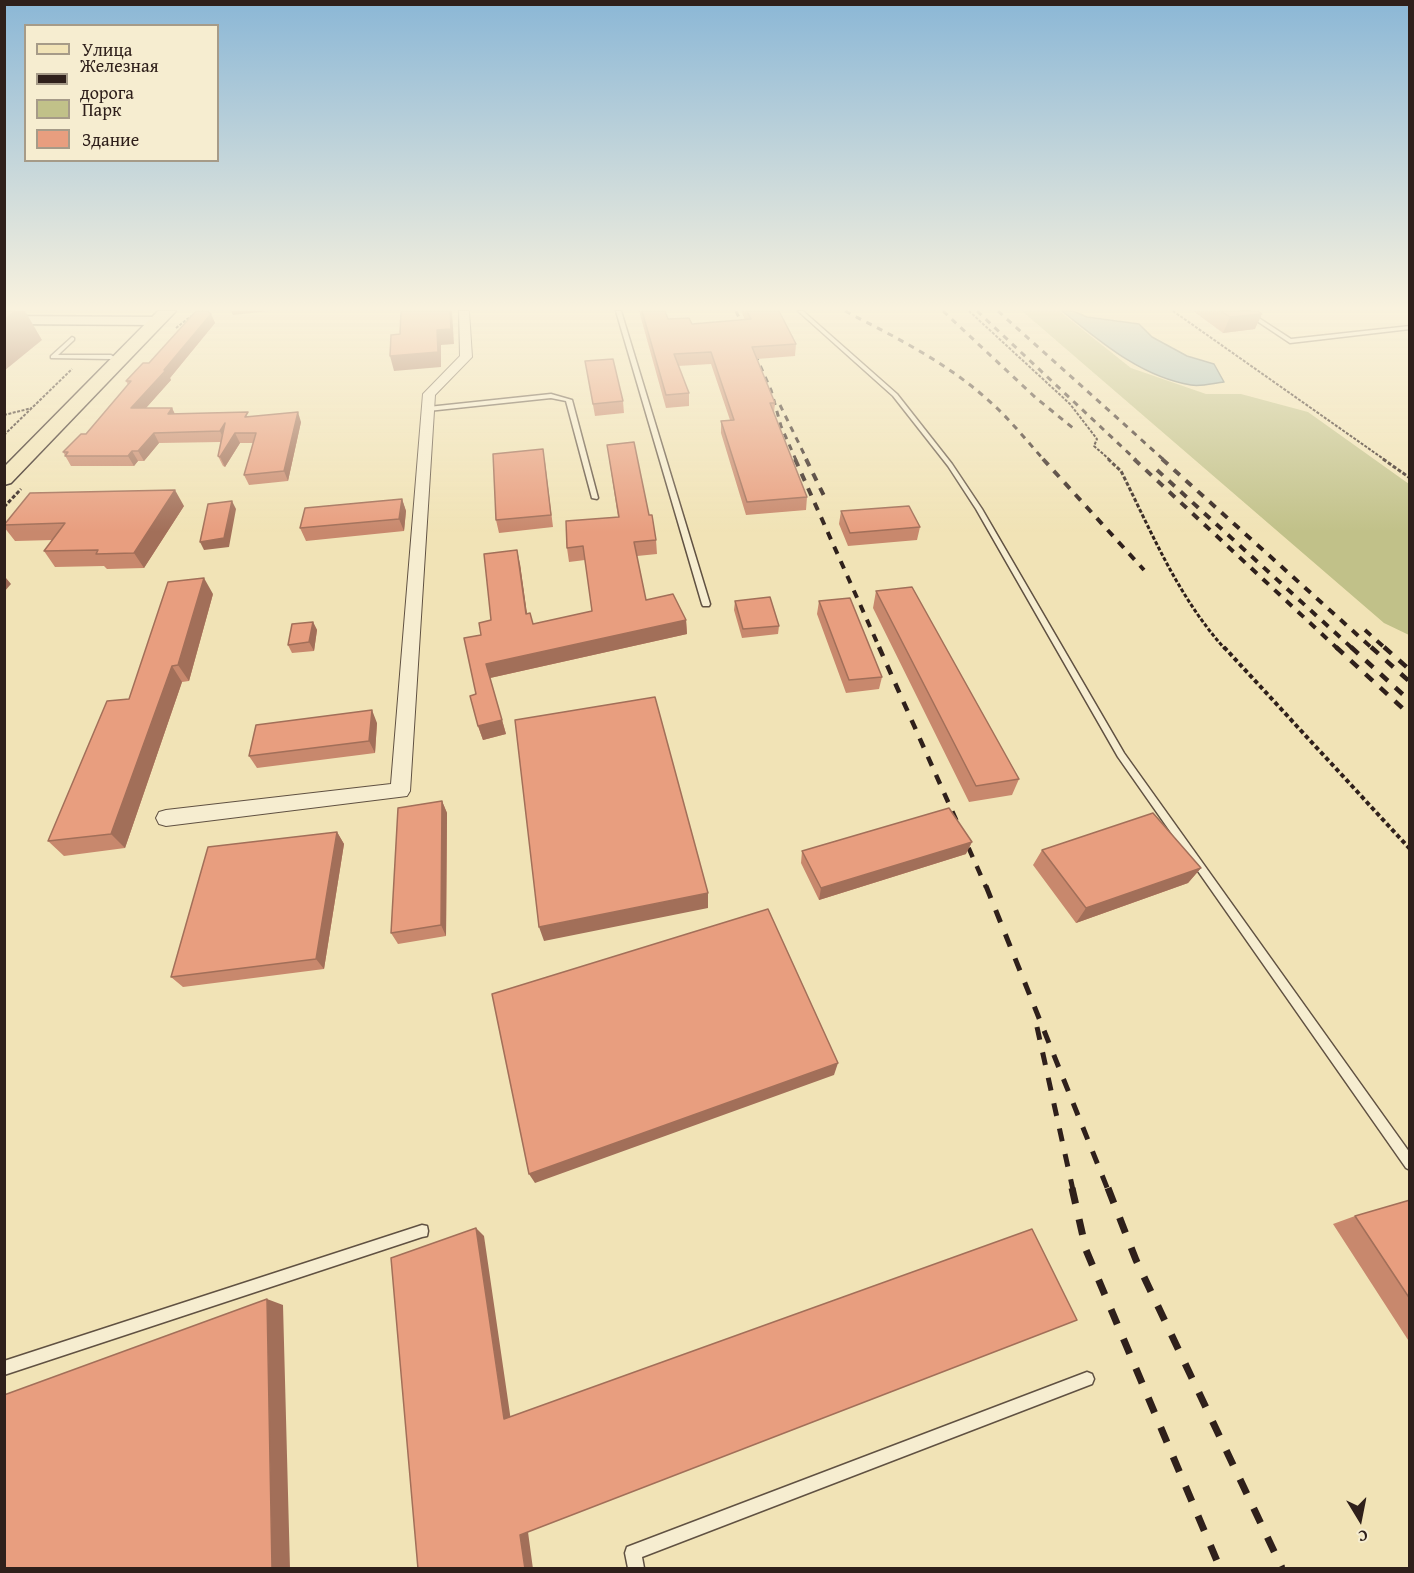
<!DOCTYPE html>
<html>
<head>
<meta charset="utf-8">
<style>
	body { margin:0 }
	#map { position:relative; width:1414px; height:1573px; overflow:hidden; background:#f1e3b6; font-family:"Gentium Book Plus",serif }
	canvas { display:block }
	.frame { position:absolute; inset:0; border:6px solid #2f201b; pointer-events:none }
	.legend { position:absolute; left:24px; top:24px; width:195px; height:138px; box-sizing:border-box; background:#f6edd0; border:2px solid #a69b88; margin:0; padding:8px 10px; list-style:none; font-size:18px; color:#2f201b }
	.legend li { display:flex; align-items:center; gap:12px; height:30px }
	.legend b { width:30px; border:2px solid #a69b88 }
	.north { position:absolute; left:1330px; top:1489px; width:60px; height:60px; -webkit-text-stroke:4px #f6edd0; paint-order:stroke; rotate:170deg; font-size:16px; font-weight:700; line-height:24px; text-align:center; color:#2f201b }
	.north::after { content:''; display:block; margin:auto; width:21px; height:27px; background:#2f201b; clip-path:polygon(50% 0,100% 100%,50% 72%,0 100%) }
</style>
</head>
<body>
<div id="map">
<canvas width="1414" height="1573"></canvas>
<div class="frame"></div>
<ul class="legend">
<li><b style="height:8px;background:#f1e3b6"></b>Улица</li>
<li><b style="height:8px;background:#2f201b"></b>Железная дорога</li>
<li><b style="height:16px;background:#c1c189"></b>Парк</li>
<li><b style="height:16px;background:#e89e7f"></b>Здание</li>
</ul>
<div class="north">С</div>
</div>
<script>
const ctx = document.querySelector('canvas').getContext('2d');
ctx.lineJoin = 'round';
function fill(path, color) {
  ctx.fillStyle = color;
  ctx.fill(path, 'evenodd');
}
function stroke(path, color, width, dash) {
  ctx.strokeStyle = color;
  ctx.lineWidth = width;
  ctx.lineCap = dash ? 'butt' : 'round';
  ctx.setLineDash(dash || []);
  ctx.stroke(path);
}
fill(new Path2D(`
	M1022 311H1059L1131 368 1206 394H1241L1308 412 1409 484V635L1384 623Z`), '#c1c189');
const water = new Path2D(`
	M1062 311H1073L1087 317 1139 324 1152 337 1187 356 1214 364 1224 382C1214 383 1201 387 1191 385 1141 377 1101 342 1062 311Z`);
fill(water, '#a1bbba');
stroke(water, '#737d7a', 1.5);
const lane = new Path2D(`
	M616 311H621L710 604 709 606H703L702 604Z
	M798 311H803L897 394 952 464 982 509 1124 753 1410 1153V1170L1406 1168 1118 757 976 509 948 466 893 396Z
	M1242 311H1248L1291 339 1410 326V329L1290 343Z
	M72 337 74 338V340L58 355H111L114 357 111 359 51 358V356Z
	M551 394 572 400 598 498 597 499 592 498 566 401 551 398 428 411 425 409 428 407Z
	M422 1225 427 1226 428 1231 427 1236 422 1237 4 1375V1361Z
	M1087 1372 1092 1374 1094 1379 1092 1384 642 1557 644 1568H628L625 1553 627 1547Z`);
const street = new Path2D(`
	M459 311H469L472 357 435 395 410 791 407 796 166 826 159 824 156 818 159 812 166 810 391 784 423 394 460 356Z`);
const secondary = new Path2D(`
	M4 316 159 317 166 321 159 325 4 324Z`);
const primary = new Path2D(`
	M158 311H176L11 483 4 485V467Z`);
stroke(lane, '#605142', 3);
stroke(street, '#605142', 2);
stroke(secondary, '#2f201b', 3);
stroke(primary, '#2f201b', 3);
stroke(new Path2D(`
	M969 311 1070 404 1097 439 1094 446 1110 460
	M1173 311 1385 460
	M176 328 190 317 203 311
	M4 415 32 408
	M4 435 72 369`), '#2f201b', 2, [3, 1.5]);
stroke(new Path2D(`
	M1108 459 1121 471C1152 533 1178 597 1225 649
	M1383 459 1410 478
	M4 507 21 489`), '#2f201b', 3, [4, 2]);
stroke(new Path2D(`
	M1224 647 1410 849`), '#2f201b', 4, [4.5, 3]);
fill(lane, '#f6edd0');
fill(street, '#f6edd0');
fill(secondary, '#f6edd0');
fill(primary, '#f1e3b6');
stroke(new Path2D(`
	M736 311 771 390 781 426 796 460
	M845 311C895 337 944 361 987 399 1008 417 1026 440 1044 460
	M943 311 1036 398 1073 428
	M977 311 1136 460
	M998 311 1164 460
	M780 405 807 460`), '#2f201b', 3, [6, 6]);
stroke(new Path2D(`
	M795 459 880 649
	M806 459 827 502
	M1043 459 1144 570
	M1134 459 1338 649
	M1162 459 1373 649
	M1157 470 1353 649
	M1365 630 1386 649`), '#2f201b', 4, [8, 8]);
stroke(new Path2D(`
	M879 647 986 887
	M1336 647 1410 715
	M1351 647 1410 701
	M1371 647 1410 682
	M1384 647 1410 670`), '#2f201b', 4.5, [10, 10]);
stroke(new Path2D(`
	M986 886 1108 1190
	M1037 1027 1073 1190`), '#2f201b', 5, [13, 13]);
stroke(new Path2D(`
	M1072 1188 1086 1250 1220 1568
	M1108 1188 1136 1260 1282 1568`), '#2f201b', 7, [16, 16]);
fill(new Path2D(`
	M639 311H665L668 319 692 324 745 320 741 311H779L796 344 795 356 757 359 775 403 774 413 807 497 806 510 746 515 721 433V421L730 420 711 364 678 366 689 393V406L666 408Z
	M1193 311H1258L1255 329 1223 333Z
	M211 314 215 323 170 378 171 380 146 408H172L175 414 250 416 301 422 288 481 249 485 244 475 253 443H240L225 467 223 466 218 456 221 442 159 443 144 461H138L134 466H71L63 452 86 434 128 385 126 381Z
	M585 361 623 401 624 413 595 416Z
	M607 445 649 515 656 540 657 554 637 556 646 600 686 620 687 634 490 678 506 734 483 740 478 726 476 694 481 635 491 620 520 564 527 614 533 624 592 611 585 560 569 562 567 548 618 517Z
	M545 462 553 527 499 533 496 520Z
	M402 499 406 511 404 531 306 541 300 528Z
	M184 506 144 568 107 569 104 566 55 567 44 551 53 540 15 541 4 527V524Z
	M841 511 920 527 917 540 848 546 839 524Z
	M876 591 1019 779 1012 795 969 802 873 608Z
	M213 594 189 681 182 682 125 848 64 856 48 841 129 699Z
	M735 601 779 626 778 634 742 638 734 610Z
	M819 601 882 677 879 689 846 693 817 614Z
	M313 622 317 630 314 651 292 653 288 645Z
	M377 723 375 753 257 768 249 756Z
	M442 801 447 813 446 936 398 944 391 933Z
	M337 832 344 844 324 969 183 987 171 977Z
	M1042 850 1201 868 1188 883 1076 923 1033 865Z
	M802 851 966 854 819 900 801 863Z
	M1410 1200V1343L1333 1224 1355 1216Z`), '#c8886d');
fill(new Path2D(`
	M15 311H25L42 340 4 371V320Z
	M231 311H270L233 315Z
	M450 311H452L454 344 441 345V367L394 371 390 356 437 330Z
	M211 314 215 323 170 378 171 380 137 418 131 408Z
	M1262 314 1255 329 1223 333 1230 317Z
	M172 408 177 419 168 414Z
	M298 412 301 422 288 481 284 471Z
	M225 423V442L220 431Z
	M154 433 159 443 144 461 138 451Z
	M235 433 240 443 225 467 220 457Z
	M132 451 138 461 134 466 128 456Z
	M175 490 184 506 144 568 134 553Z
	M402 499 406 511 404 531 399 519Z
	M232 501 236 509 229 547 204 550 200 542Z
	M517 550 520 564 529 628 526 614Z
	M6 578 11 584 4 592V579Z
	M204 578 213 594 189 681 178 665Z
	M686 620 687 634 490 678 486 664Z
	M313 622 317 630 314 651 309 642Z
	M172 666 182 682 125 848 111 834Z
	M372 710 377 723 375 753 369 741Z
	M502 720 506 734 483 740 478 726Z
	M442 801 447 813 446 936 441 925Z
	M337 832 344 844 324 969 316 959Z
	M972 842 966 854 819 900 821 888Z
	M1201 868 1188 883 1076 923 1086 908Z
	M708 893V908L544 941 539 927Z
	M838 1063 834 1075 535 1183 529 1174Z
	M476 1228 484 1236 511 1421 504 1419Z
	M267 1299 283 1305 290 1569H272Z
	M528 1532 533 1569H525L520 1535Z`), '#a26f59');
const building = new Path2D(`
	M4 311H15L4 320Z
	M196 311H208L211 314 164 370H166L131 408H172L168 414 248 412 245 417 298 412 284 471 244 475 256 433H235L220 457 218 456 225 423 220 431 154 433 138 451H132L128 456H65L68 452H63L81 434H86L131 381H126L143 363H149Z
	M401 311H450L451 329 437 330 438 352 390 356 391 335 400 334Z
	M642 311H665L668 319 689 318 692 324 751 319 747 311H779L796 344 752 347 775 403H770L807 497 747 502 721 421 734 420 711 352 674 354 689 393 666 395Z
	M1221 311H1258L1262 314 1230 317Z
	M613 359 623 401 593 404 585 361Z
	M634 442 649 515H652L656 540 634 542 646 600 673 594 686 620 486 664 502 720 478 726 470 696 476 694 464 638 481 635 479 623 491 620 484 554 517 550 526 614 530 613 533 624 592 611 583 546 567 548 566 521 619 517 607 445Z
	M543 449 551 515 496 520 493 454Z
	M175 490 134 553 96 554 98 550 44 551 65 523 4 525 30 493Z
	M402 499 399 519 300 528 305 508Z
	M232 501 224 538 200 542 208 504Z
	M909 506 920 527 850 533 841 511Z
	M204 578 178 665 172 666 111 834 48 841 107 701 129 699 168 582Z
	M912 587 1019 779 976 786 876 591Z
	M770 597 779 626 743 629 735 601Z
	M850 598 882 677 849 680 819 601Z
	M313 622 309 642 288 645 292 624Z
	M655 697 708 893 539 927 515 720Z
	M372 710 369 741 249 756 256 725Z
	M442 801 441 925 391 933 398 808Z
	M949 808 972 842 821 888 802 851Z
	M1153 813 1201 868 1086 908 1042 850Z
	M337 832 316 959 171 977 208 847Z
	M768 909 838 1063 529 1174 492 994Z
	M1410 1200V1299L1355 1216Z
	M476 1228 504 1419 1032 1229 1077 1320 520 1535 525 1569H418L391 1258Z
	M267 1299 272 1569H4V1395Z`);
fill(building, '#e89e7f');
stroke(building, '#a26f59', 1.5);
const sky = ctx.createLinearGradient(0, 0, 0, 532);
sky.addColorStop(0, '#8bb7d6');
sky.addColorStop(0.58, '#f9f2de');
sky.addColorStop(1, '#f9f2de00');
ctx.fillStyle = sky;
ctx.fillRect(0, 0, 1414, 532);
</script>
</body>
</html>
